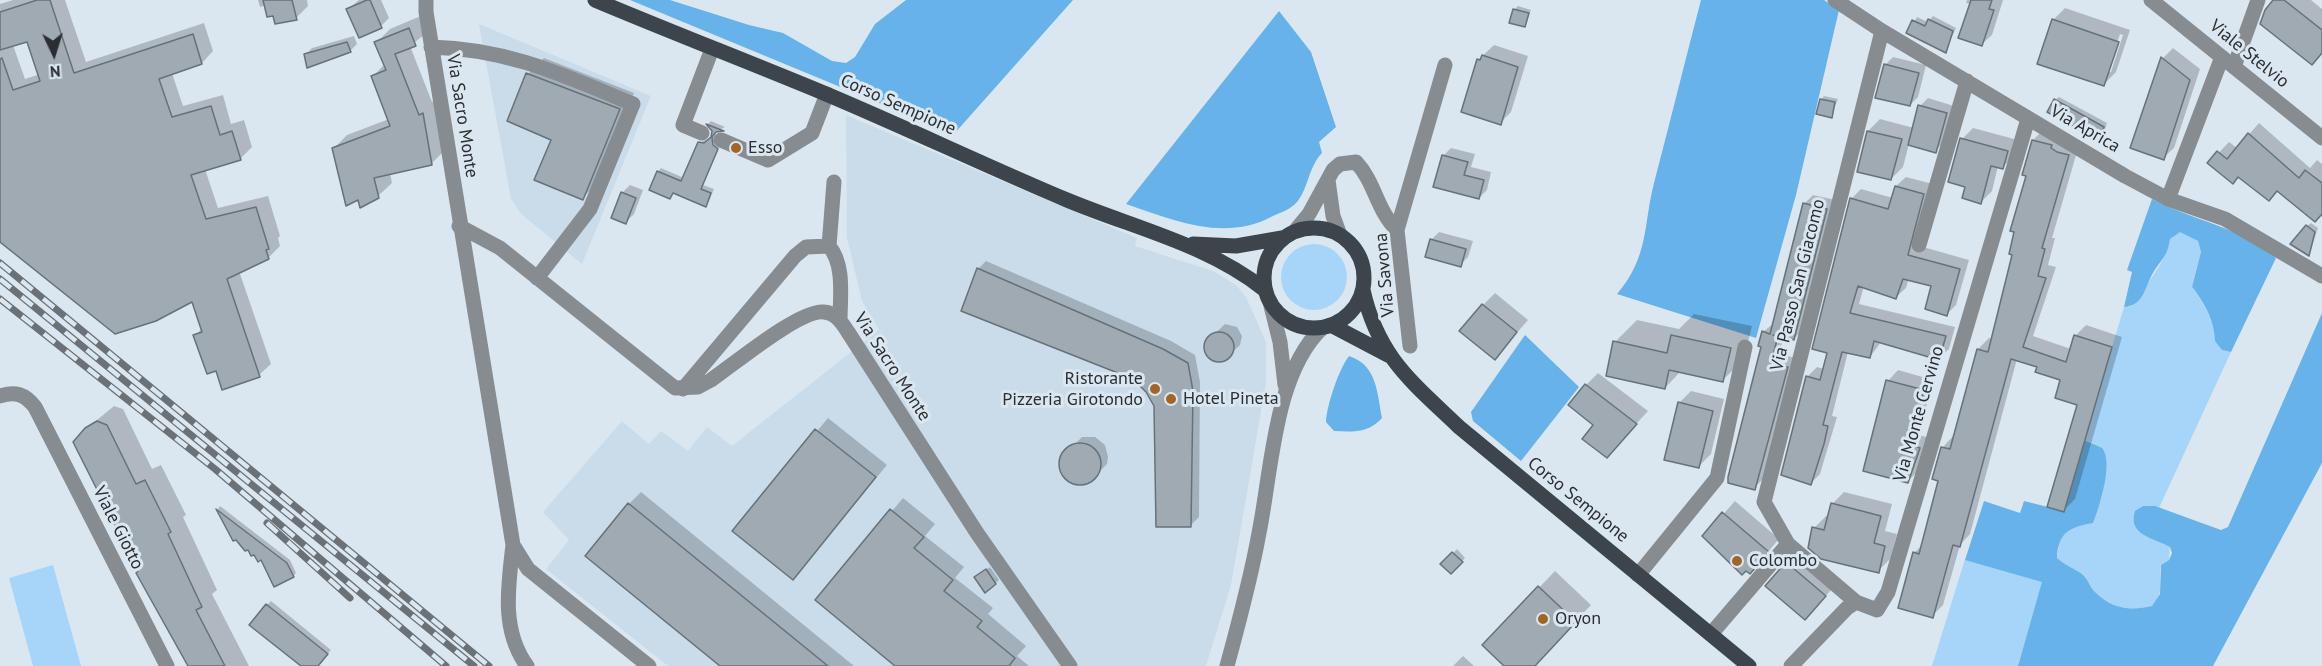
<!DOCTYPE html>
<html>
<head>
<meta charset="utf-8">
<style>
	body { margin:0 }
	#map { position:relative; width:2322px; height:666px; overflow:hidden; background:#dbe7f0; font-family:"PT Sans",sans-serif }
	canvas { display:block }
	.north { position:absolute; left:24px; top:24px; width:60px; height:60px; -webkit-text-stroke:4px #dbe7f0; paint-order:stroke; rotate:176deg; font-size:16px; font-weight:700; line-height:24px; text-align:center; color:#2a2e32 }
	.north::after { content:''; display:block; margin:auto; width:21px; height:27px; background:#2a2e32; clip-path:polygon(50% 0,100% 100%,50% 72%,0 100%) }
</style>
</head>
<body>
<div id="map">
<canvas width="2322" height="666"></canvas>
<div class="north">N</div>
</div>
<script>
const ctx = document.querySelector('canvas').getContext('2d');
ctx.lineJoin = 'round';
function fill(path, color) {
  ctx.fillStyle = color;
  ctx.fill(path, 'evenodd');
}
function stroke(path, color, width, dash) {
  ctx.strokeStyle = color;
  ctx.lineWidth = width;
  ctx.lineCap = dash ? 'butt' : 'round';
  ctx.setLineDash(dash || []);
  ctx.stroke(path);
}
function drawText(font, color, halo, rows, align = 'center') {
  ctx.font = font + ' "PT Sans",sans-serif';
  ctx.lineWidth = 6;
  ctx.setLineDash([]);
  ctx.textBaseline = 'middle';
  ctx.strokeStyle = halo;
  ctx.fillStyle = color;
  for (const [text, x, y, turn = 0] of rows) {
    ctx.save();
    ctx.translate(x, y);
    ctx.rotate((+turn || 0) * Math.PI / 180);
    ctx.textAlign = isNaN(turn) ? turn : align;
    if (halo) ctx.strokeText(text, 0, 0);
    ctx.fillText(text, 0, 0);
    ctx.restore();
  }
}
fill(new Path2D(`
	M479 24 651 96 582 264 521 214 511 199Z
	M846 115 1137 238 1135 246 1213 271 1236 285 1246 297 1266 342V383L1231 585 1206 666H668L546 569 569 540 543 512 622 421 649 444 661 431 688 451 707 427 732 446 879 330 862 301 847 238Z`), '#cadcea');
fill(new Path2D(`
	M2180 231 2198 241 2201 252 2192 287C2206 305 2215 328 2222 350L2231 352 2159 508 2135 511C2128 533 2155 539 2170 547L2169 560 2161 565C2157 580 2166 593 2152 606 2130 611 2112 609 2095 592 2090 588 2089 581 2084 576 2080 571 2064 565 2057 558L2060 538 2068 529C2108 518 2107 481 2101 447L2084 440 2124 307 2131 306C2145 284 2166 264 2170 239Z
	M1281 277a33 33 0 1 1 66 0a33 33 0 1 1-66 0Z
	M1965 559 2043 581 2018 666H1932Z
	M53 565 81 666H33L9 578Z`), '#a7d5f9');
fill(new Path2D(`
	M630 0H670L749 25 783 33 832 61 846 63 855 57 875 24 906 0H1073L954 134Z
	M1701 0H1824L1839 10 1796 195 1756 338 1617 294C1649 256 1643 227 1654 183 1670 122 1685 61 1701 0Z
	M1279 11 1311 52 1336 127 1319 142 1322 153C1308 168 1309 187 1297 202 1291 209 1282 212 1273 216 1225 242 1175 221 1126 204Z
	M2152 199C2194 221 2238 226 2276 258L2231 352 2222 350 2215 341C2215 322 2204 302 2192 287L2201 252 2198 241 2180 232 2170 239C2167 258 2162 258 2153 273 2144 287 2145 305 2124 307L2132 272 2127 270Z
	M2322 313V463L2213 666H2018L2042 582 1965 560 1984 501 2020 513 2024 501 2064 511 2084 440C2089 443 2098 445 2102 448 2114 462 2099 508 2093 523 2070 527 2058 532 2057 558 2064 565 2080 571 2084 576 2089 581 2090 588 2095 592 2112 609 2130 611 2152 606L2160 594 2161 565 2169 560 2172 553 2170 547C2154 538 2127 535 2135 511L2143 506H2155L2221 530 2228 527Z
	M1525 335 1579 387 1521 461 1473 421 1471 412Z
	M1349 356C1377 365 1377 392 1382 418 1369 433 1353 432 1334 431L1326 422C1327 404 1339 369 1349 356Z`), '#67b2e8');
fill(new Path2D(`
	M13 0H65L86 62 204 23 213 51 202 63 172 73 183 106 223 95 231 124 244 120 252 147 240 159 205 169 218 208 268 196 280 236 278 238 280 246 268 258 239 271 271 364 259 375 216 369 195 336 202 328 193 300 0 240V4ZM28 40 40 74 25 79 13 45Z
	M258 0H307L308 6 296 18 274 14 266 5 260 7Z
	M359 0H381L389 18 381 26 359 36 348 9Z
	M1967 0H2003L1992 35 1982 44 1971 4 1966 3Z
	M2275 0H2311L2322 9V53L2312 63Z
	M1518 6 1531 10 1525 26 1514 10Z
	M2065 8 2130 30 2116 72 2104 84 2053 20ZM2120 34 2123 35 2111 72H2107Z
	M423 15 429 31 410 46 432 102 437 101 445 150 431 164 390 173 392 183 378 196 333 149 347 135 389 119 373 76 385 64 376 43 390 29Z
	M1933 16 1956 28 1945 52 1908 33 1917 17 1928 22Z
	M354 36 357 44 350 51 305 55 312 48Z
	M1494 45 1528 56 1511 112 1500 123 1478 60Z
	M2173 48 2200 69 2174 148 2163 158 2132 147 2163 58Z
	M1893 57 1926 65 1918 97 1910 105 1885 65Z
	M544 58 634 93 598 183 582 198 553 139 528 74Z
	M1824 96 1838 99 1831 116 1821 100Z
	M2059 97 2107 123 2103 136 2099 140 2055 100Z
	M1928 98 1954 106 1943 143 1935 151 1909 144 1903 167 1891 179 1868 131 1880 119 1914 128 1920 106Z
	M711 121 725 127 715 132 716 142 720 145 703 185 714 189 709 201 705 205 674 192 670 197 658 172 661 168 684 178 699 143 712 137 713 131 708 124Z
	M2259 123 2310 168 2317 160 2322 164V214L2278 190 2269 199 2239 175 2209 163 2229 142 2237 148Z
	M1973 128 2018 140 2014 156 2003 167 1998 166 1992 191 1981 202 1967 186 1962 139Z
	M2044 129 2079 145 2052 238H2055L2048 265 2056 267 2033 336 2071 349 2075 336 2086 325 2122 337 2075 499 2064 510 2078 404 2062 379 2039 366 2017 359 1970 534 1960 545 1943 605 1932 616 1914 553 1923 544 1940 480 1943 447 1953 436 1978 349 1989 338 1992 339 2014 254 2033 140Z
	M1451 148 1475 154 1471 167 1491 172 1487 190 1479 198 1443 156Z
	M1906 177 1933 184 1916 245 1969 260 1956 305 1946 315 1933 285 1909 278 1906 288 1896 297 1864 286 1859 304 1955 327 1949 349 1939 358 1881 342 1870 357 1848 352 1832 416 1837 417 1820 474 1811 483 1807 377 1817 367 1824 369 1829 352 1851 199 1861 189 1893 198 1896 186Z
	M630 185 643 190 634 214 626 222 622 193Z
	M1813 195 1836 200 1803 329 1794 339 1784 336 1779 354 1796 358 1763 479 1754 488 1763 332 1774 323 1804 204Z
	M2311 223 2318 228 2309 254 2307 226Z
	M1439 232 1473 241 1468 257 1460 265 1431 240Z
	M986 261 1171 341 1195 355 1200 382 1199 517 1191 525 1155 406 1147 391 1134 378 978 269Z
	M1495 293 1528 320 1495 358 1483 305Z
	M1694 314 1752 326 1744 359 1722 381 1681 371 1665 388 1615 342 1637 320 1679 329Z
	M1225 324 1237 327 1242 336 1240 345 1224 360H1215L1206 355V342Z
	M1898 370 1933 380 1919 435 1930 438 1918 471 1908 481 1888 381Z
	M1598 373 1648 411 1607 456 1595 424 1586 385Z
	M1691 391 1724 399 1711 454 1699 466 1679 403Z
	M114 406 123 409 152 469 161 465 186 515 183 517 217 590 212 594 249 666H190L138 573 140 571 86 429Z
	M828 418 887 465 793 578 734 531Z
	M1082 437H1095L1105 445 1108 457 1107 464 1090 481 1075 483 1062 472 1061 458Z
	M641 492 854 666H722L629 504Z
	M1844 492 1892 504 1885 531 1897 534 1890 559 1878 571 1814 528 1826 516 1829 517 1832 504Z
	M903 498 935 524 925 536 964 567 955 578 993 608 988 614 1026 646 1017 656 1029 666H897L817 600Z
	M1735 501 1779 539 1761 560 1704 536Z
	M220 506 290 560 296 573 293 576 234 539 218 509Z
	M1457 549 1465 558 1451 572 1442 564Z
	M1799 551 1837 583 1817 606 1787 563Z
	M990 567 999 580 985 591 980 574Z
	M1555 571 1591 605 1533 666H1506L1484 645Z
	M271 601 331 650 317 666H303L267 605Z
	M1463 656 1474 666H1453Z`), '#0003');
const building = new Path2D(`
	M37 0H50L74 73 193 34 202 64 159 79 172 117 211 106 220 135 232 131 241 160 191 175 206 219 256 207 269 249 266 250 269 259 227 279 260 377 222 390 216 371 207 374 193 335 202 332 192 302 156 321 115 334 0 242V59L2 58 13 90 40 81 27 42 0 50V12Z
	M263 0H292L297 20 275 24 273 16 267 17Z
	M367 0H370L382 28 359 38 346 9Z
	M1971 0H1992L1989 9 1994 10 1982 46 1958 38Z
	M2273 0H2284L2322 30V53L2312 65 2260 24 2265 10Z
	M1513 9 1529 13 1525 27 1509 23Z
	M1928 19 1953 31 1946 53 1906 33 1912 20 1925 26Z
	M2052 19 2119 42 2104 86 2037 64Z
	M409 28 416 46 395 54 419 115 423 113 432 165 374 178 379 198 360 208 358 200 346 206 332 148 390 126 371 76 386 70 374 42Z
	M347 42 351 52 307 68 304 54Z
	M1482 55 1518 67 1501 125 1461 112 1477 59 1480 60Z
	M2161 57 2190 80 2164 160 2130 148Z
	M1884 64 1919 73 1910 106 1875 98Z
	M526 73 620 109 583 200 534 180 551 140 507 121Z
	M1820 99 1835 102 1832 118 1816 114Z
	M2054 99 2104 127 2100 142 2047 112Z
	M1918 105 1947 113 1936 153 1908 145Z
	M706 124 724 131 716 132 712 137 713 145 718 149 701 189 711 193 706 207 673 193 670 199 649 190 657 171 681 181 698 142 704 143 711 137 712 131Z
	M1867 131 1902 139 1891 180 1857 172Z
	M2248 133 2299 178 2305 170 2322 183V214L2315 222 2277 191 2269 201 2238 177 2233 184 2207 163 2217 151 2227 159Z
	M1960 138 2008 151 2003 169 1991 166 1981 204 1962 198 1965 187 1948 182Z
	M2032 140 2052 145 2051 148 2057 152 2069 155 2042 248 2045 249 2038 276 2046 278 2023 347 2066 362 2074 335 2112 347 2064 512 2047 507 2077 405 2055 398 2060 380 2035 372 2037 367 2011 359 1960 547 1953 545 1933 618 1898 608 1913 552 1919 554 1938 481 1932 479 1941 447 1950 449 1977 349 1988 352 2012 255 2009 254 2014 232 2010 231 2026 176 2022 175Z
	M1442 155 1468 162 1464 175 1484 180 1479 199 1433 187Z
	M1895 186 1924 194 1908 255 1960 269 1947 316 1925 309 1931 286 1903 279 1896 299 1858 286 1850 313 1946 336 1939 360 1874 341 1870 358 1842 352 1823 425 1828 426 1824 444 1811 485 1781 475 1806 376 1820 380 1827 353 1812 349 1850 198 1888 209Z
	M621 192 636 198 626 224 611 218Z
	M1803 203 1827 209 1794 340 1773 335 1778 336 1771 363 1788 367 1755 490 1728 483V477L1761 347 1758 346 1762 331 1770 334Z
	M2306 225 2315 232 2309 256 2290 244Z
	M1430 239 1466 249 1461 267 1425 257Z
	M977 268 1163 349 1188 363 1193 391 1191 527H1156L1154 406 1146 392 1133 379 961 311Z
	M1482 304 1517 332 1495 360 1459 331Z
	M1204 347a15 15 0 1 1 30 0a15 15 0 1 1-30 0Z
	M1671 335 1731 348 1723 382 1669 370 1665 389 1606 376 1613 341 1667 353Z
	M1886 380 1924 390 1910 445 1920 448 1908 483 1863 471Z
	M1585 384 1637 424 1607 458 1582 439 1593 425 1568 405Z
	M1678 402 1713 411 1699 468 1664 460Z
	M97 421 107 425 136 484 145 480 171 532 168 534 202 607 196 610 225 666H188L136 573 138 571 73 442 85 428Z
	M815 429 876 477 793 580 732 531Z
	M1059 464a21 21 0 1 1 42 0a21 21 0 1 1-42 0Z
	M628 503 828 666H720L585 556Z
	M1831 503 1881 516 1874 543 1885 546 1879 573 1821 559 1808 548 1812 527 1824 530Z
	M216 509 287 563 294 577 274 587 261 560 258 562 254 555 251 556 248 550 245 551 236 540 233 541Z
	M890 509 924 537 914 548 953 580 944 591 982 621 977 627 1015 658 1009 666H895L815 600Z
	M1722 512 1769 552 1750 574 1746 571 1742 575 1702 536Z
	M1452 552 1463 562 1451 574 1440 564Z
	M1786 562 1826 596 1805 620 1765 586Z
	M986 569 996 584 985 593 974 577Z
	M1538 586 1576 622 1535 666H1504L1482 645Z
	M266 604 328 654 318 666H301L249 625Z`);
fill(building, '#9faab2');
stroke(building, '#677179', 1.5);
stroke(new Path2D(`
	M426 0V12L513 545 528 569 649 666
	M1835 0 1882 31 2125 176 2168 199 2225 219 2322 276
	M2151 0 2322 138
	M431 47C509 49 563 75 633 104L590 209 537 278
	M2234 67 2258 0
	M702 133 683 125 712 49
	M721 140 768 160 812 133 827 94
	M1328 180 1333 216 1340 235
	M834 182 829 246C845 265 840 297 840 321
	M2168 199 2222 57
	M459 226 500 248 675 388 698 387 711 380C733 365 800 309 824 312 836 313 842 323 848 332L977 533 1070 666
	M1295 231 1309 214 1333 170 1340 164 1356 162C1375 182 1377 211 1397 230
	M1919 245 1967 81
	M1271 306 1280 342 1285 385
	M1410 346 1397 230 1445 65
	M683 389 795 256 806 247 829 246
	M0 396C15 391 25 394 35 407L167 666
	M513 545C508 587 501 630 527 666
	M1638 575 1717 478 1745 347
	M1856 602 1788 544 1764 502 1882 31
	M1711 634 1788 544
	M1227 666C1239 622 1251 578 1259 533 1272 469 1274 374 1322 328
	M1791 666 1847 608 1856 602 1877 610 1888 592 2028 119`), '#878c90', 15);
stroke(new Path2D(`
	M595 0C671 32 749 62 826 94 907 128 986 166 1067 200 1134 228 1207 244 1265 290
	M1264 278a50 50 0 1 1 100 0a50 50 0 1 1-100 0Z
	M1193 244 1236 246 1282 238
	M1363 290C1378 357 1412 382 1459 427L1749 666
	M1331 325 1388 355`), '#3d454c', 15);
const rail = new Path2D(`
	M0 263 489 666
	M0 279 474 666
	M0 299 215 469 446 666
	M267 523 350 598`);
stroke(rail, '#6a7177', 7);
stroke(rail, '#dbe7f0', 4.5, [14]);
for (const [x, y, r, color] of [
	[736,148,6,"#a26529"],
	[1155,389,6,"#a26529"],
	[1171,399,6,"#a26529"],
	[1737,561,6,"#a26529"],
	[1543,619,6,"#a26529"]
]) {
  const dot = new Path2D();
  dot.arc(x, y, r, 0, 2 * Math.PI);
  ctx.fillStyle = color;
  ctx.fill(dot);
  stroke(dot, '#dbe7f0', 2);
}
drawText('18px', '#2a2e32', '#dbe7f0', [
	["Viale Stelvio",2249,54,39],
	["Corso Sempione",898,105,24],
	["Via Sacro Monte",462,116,81],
	["Via Aprica",2085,129,30],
	["Via Savona",1385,275,-95],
	["Via Passo San Giacomo",1798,285,-76],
	["Via Sacro Monte",892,367,57],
	["Via Monte Cervino",1919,414,-74],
	["Corso Sempione",1578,500,39],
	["Viale Giotto",118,528,63]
]);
drawText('18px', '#2a2e32', '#dbe7f0', [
	["Esso",748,148],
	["Ristorante",1143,379,"right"],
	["Pizzeria Girotondo",1143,400,"right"],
	["Hotel Pineta",1183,399],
	["Colombo",1749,561],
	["Oryon",1555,619]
], 'left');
</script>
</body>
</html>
